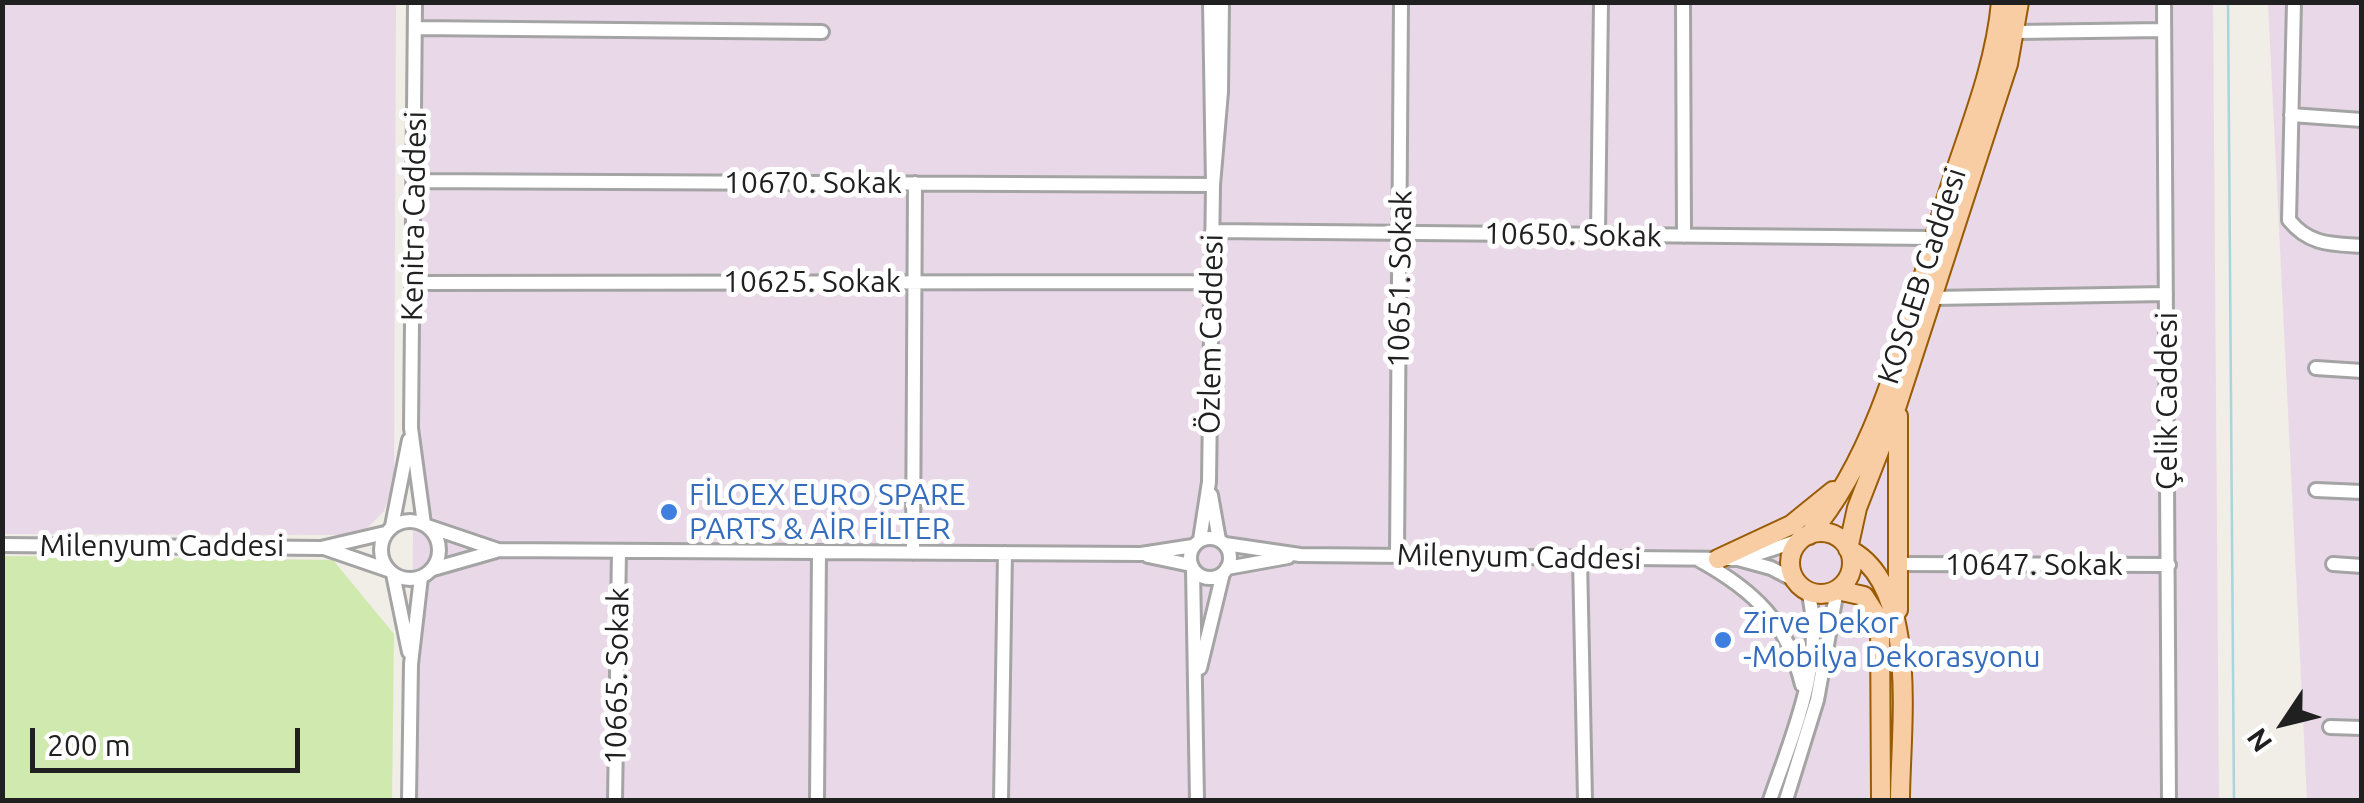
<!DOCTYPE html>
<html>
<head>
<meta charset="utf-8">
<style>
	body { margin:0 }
	#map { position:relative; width:2364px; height:803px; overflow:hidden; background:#f1ede7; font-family:Ubuntu,sans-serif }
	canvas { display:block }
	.frame { position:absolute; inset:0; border:5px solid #202020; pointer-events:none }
	.north { position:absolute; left:2234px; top:673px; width:100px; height:100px; -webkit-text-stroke:8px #fff; paint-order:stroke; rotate:235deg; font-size:28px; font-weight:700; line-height:40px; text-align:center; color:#202020 }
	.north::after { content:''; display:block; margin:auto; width:35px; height:45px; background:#202020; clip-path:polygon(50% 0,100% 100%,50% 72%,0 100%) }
	.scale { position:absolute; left:30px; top:728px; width:270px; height:45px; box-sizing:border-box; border:5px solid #202020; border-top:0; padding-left:12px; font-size:30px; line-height:35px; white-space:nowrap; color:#202020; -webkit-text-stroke:8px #fff; paint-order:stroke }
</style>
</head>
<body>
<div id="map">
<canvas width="2364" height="803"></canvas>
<div class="frame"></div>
<div class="north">N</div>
<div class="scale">200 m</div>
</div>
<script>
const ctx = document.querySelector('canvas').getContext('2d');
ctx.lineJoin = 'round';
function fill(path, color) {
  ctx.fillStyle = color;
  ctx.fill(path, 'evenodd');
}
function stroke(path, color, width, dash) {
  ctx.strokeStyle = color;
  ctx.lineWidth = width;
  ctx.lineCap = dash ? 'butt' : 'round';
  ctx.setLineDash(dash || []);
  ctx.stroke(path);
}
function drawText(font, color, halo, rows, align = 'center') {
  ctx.font = font + ' Ubuntu,sans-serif';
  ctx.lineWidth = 10;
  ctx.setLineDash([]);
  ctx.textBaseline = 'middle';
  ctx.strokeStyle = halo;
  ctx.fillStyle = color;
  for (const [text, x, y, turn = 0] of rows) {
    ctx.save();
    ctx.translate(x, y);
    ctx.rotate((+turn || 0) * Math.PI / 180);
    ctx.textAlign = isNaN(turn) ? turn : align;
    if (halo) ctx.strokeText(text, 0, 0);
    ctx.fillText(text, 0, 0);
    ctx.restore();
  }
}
fill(new Path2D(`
	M3 3H396L394 482 384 511 366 529 346 535 3 534Z
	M415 3H2213L2219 800H412Z
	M2268 3H2361V800H2307Z`), '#e9d9e8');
fill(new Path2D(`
	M3 556 333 560 394 634 392 800H3Z`), '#d0e9af');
stroke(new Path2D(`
	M2228 2 2234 800`), '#a9d5dd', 2.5);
const minor = new Path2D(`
	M1210 2 1213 185 1221 92 1222 2
	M1683 2 1684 236
	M2164 2 2169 800
	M2294 2 2289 220C2309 245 2331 244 2362 246
	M415 4 411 428 424 524
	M416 28 822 32
	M2016 32 2164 30
	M2291 115 2362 120
	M414 181 1213 185 1209 482 1200 540
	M1212 231 1934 238
	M1598 235 1601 2
	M413 283 1211 282
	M1933 298 2166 294
	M2316 368 2362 371
	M2316 490 2362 492
	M1211 495 1219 540
	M381 550a29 29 0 1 1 58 0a29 29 0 1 1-58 0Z
	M392 526 409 440
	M427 526 498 550 1141 554 1193 546
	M1190 558a20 20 0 1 1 40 0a20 20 0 1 1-40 0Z
	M1225 544 1300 555 1738 559 1771 568 1796 581
	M2 545 321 548 385 533
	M324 548 388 570
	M913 553 915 183
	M1148 556 1191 565
	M1397 556 1401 2
	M1580 558 1585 800
	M1745 558 1803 539
	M1699 560C1755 591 1787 622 1802 685
	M1899 564 2169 565
	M2333 564 2362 566
	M1227 568 1288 557
	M433 569 496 551
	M1193 569 1197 800
	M393 574 409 652
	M1200 668 1223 573
	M2330 727 2362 728
	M409 800 411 664 421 577
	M615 800 619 551
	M817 800 819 552
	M1001 800 1005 553
	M1770 800C1792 736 1826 660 1808 591
	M1786 800 1817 700 1837 590`);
const major = new Path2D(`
	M1898 416V610
	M1790 563a31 31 0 1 1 62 0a31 31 0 1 1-62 0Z
	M1809 535C1885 446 1911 310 1946 200 1966 136 1995 70 2001 2
	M1718 559 1791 525 1833 491
	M1837 590 1864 596 1880 621 1881 800
	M1900 800C1900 732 1921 584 1848 549L1857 508 1897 405 2008 64 2019 2`);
stroke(minor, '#a4a4a4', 18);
stroke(major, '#995c04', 22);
stroke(minor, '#fff', 12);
stroke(major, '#f9cda3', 18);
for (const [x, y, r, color] of [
	[669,512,10,"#3f7fe0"],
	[1723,640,10,"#3f7fe0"]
]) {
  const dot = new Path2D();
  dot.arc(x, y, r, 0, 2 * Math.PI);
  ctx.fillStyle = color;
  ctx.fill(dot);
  stroke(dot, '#fff', 4);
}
drawText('30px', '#202020', '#fff', [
	["10670. Sokak",813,183],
	["Kenitra Caddesi",414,216,-89],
	["10650. Sokak",1573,235,1],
	["KOSGEB Caddesi",1922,276,-72],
	["10651. Sokak",1400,279,-89],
	["10625. Sokak",812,282],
	["Özlem Caddesi",1211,334,-89],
	["Çelik Caddesi",2167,401,-90],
	["Milenyum Caddesi",162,546],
	["Milenyum Caddesi",1519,557,1],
	["10647. Sokak",2034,565],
	["10665. Sokak",617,676,-89]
]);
drawText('30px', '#366cbe', '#fff', [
	["FİLOEX EURO SPARE",689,495],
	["PARTS & AİR FİLTER",689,529],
	["Zirve Dekor",1743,623],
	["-Mobilya Dekorasyonu",1743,657]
], 'left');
</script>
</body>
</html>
